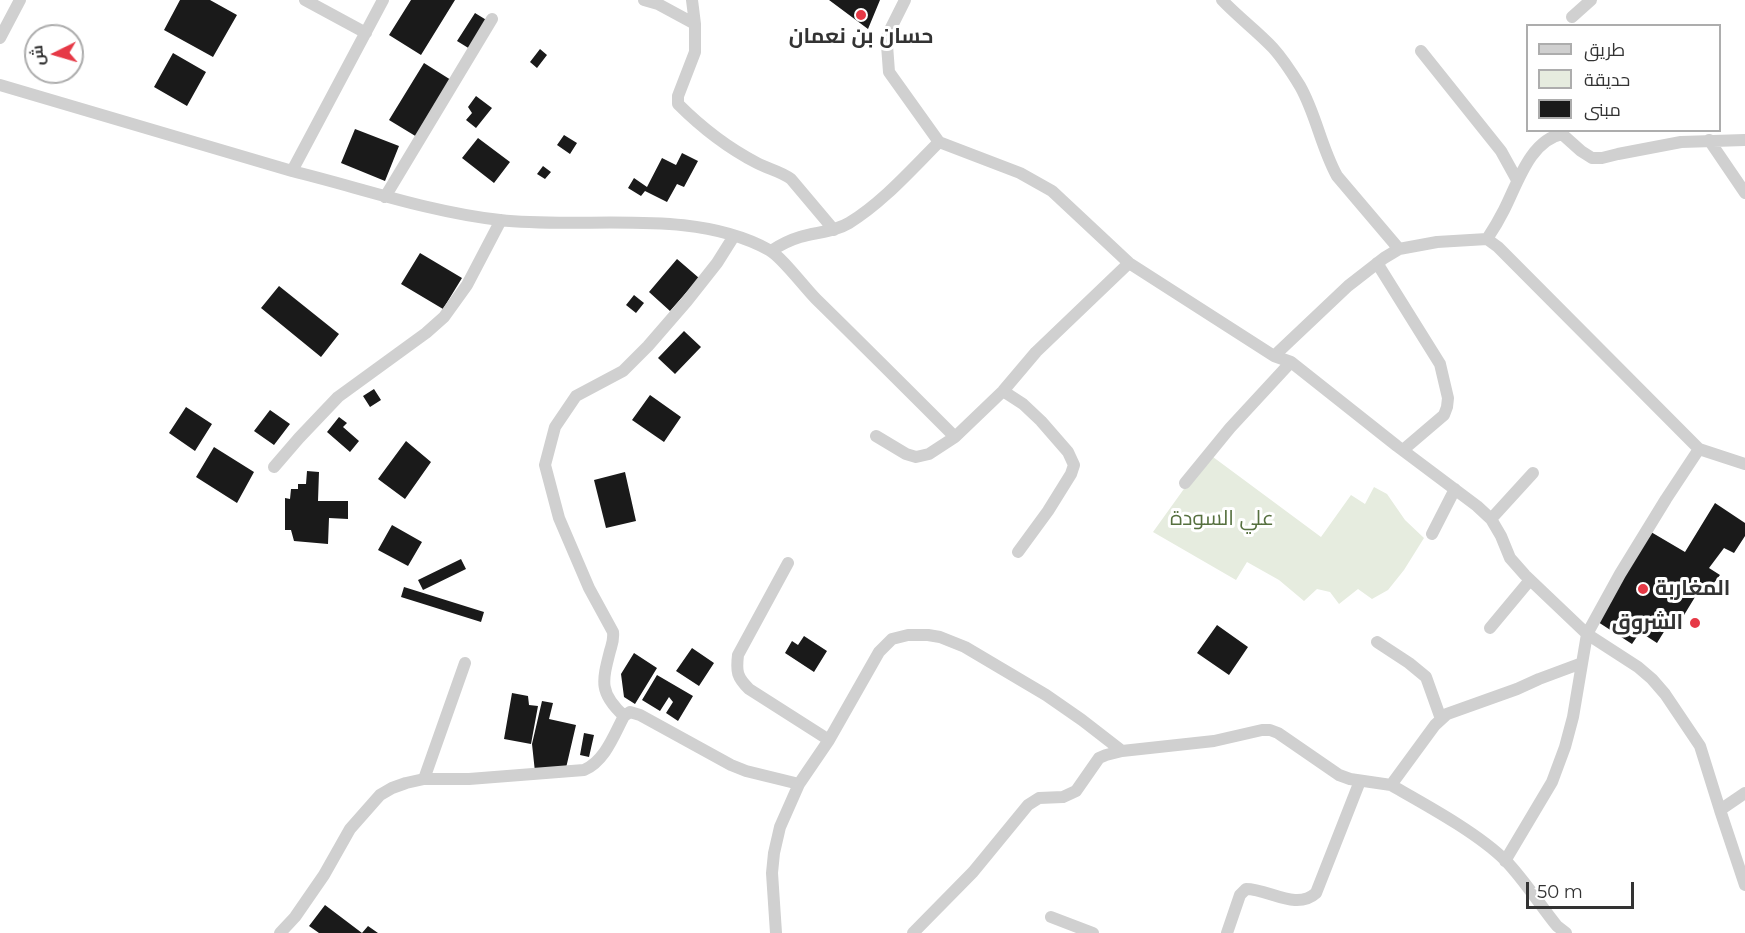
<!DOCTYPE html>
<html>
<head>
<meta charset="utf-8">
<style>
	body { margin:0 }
	#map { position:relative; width:1745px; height:933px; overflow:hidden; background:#fff; font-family:Montserrat,Cairo,sans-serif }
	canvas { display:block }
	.legend { position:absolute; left:1526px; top:24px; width:195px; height:108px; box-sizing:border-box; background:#fff; border:2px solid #adadad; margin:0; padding:8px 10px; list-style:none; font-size:18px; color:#333 }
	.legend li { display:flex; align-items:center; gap:12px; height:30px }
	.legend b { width:30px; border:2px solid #adadad }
	.north { position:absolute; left:24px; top:24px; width:60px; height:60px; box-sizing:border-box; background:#fff; border:2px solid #adadad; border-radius:50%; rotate:265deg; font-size:16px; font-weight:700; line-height:24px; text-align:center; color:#333 }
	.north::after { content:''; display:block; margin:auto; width:21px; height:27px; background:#e63946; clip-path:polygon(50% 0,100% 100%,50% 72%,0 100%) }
	.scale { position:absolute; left:1526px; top:882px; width:108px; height:27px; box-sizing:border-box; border:3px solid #333; border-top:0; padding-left:8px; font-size:18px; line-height:21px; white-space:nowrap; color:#333; -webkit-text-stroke:4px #fff; paint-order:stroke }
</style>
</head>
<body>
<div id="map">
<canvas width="1745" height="933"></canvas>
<ul class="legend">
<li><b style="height:8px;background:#d0d0d0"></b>طريق</li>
<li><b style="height:16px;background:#e6ecdf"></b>حديقة</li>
<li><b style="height:16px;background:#1a1a1a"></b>مبنى</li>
</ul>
<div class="north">ش</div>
<div class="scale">50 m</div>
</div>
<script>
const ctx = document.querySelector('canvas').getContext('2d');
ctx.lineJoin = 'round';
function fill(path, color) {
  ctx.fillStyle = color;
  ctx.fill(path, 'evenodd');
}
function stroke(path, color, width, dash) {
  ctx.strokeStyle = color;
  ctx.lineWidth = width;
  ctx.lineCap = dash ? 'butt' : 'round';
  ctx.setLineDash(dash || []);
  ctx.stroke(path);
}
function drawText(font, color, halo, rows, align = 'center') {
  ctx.font = font + ' Montserrat,Cairo,sans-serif';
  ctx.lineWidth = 6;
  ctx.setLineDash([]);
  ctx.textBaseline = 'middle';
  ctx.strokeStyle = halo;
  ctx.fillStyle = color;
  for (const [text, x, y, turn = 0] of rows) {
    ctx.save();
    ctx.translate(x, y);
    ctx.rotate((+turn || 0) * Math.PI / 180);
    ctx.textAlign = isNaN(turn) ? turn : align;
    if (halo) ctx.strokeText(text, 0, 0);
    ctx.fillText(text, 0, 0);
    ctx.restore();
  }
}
fill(new Path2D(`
	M1209 454 1321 537 1351 495 1365 504 1374 487 1387 494 1405 520 1424 538 1404 570 1388 590 1372 599 1358 589 1339 604 1330 592 1317 589 1304 601 1279 580 1247 562 1236 580 1153 532Z`), '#e6ecdf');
fill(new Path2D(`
	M180 0H210L237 15 213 57 164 30Z
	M411 0H455L421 55 389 35Z
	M829 0H880L868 29Z
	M475 13 488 21 470 49 457 41Z
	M540 49 547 55 537 68 530 62Z
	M173 53 206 72 187 106 154 87Z
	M424 63 451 80 417 137 389 120Z
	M476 96 492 108 476 128 466 120 472 113 468 107Z
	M355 129 399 146 385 181 341 163Z
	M564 135 577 143 570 154 557 145Z
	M478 138 510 162 494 183 462 158Z
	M682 153 698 161 684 187 677 184 667 202 645 191 641 196 628 188 634 178 647 187 662 158 676 165Z
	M543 166 551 172 545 179 537 174Z
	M420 253 462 278 443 309 401 284Z
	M677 259 699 278 670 311 649 292Z
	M279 286 339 334 321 357 261 308Z
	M634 295 644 303 636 313 626 305Z
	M684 331 701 347 675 374 658 358Z
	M374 389 381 400 370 407 363 396Z
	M650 395 681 417 664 442 632 420Z
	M186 407 212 424 195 451 169 433Z
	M270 410 290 424 274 445 254 431Z
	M339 417 347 423 343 427 359 441 350 452 327 432Z
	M406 441 431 462 405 499 378 479Z
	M214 447 254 472 237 503 196 477Z
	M307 471 319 472 318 501H348V519L329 518 328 544 294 541 291 530H285V498L290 499 291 489H298V484H306Z
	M625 472 636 521 606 528 594 480Z
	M1715 503 1745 523V536L1734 553 1724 548 1709 568 1720 575 1710 588 1697 580 1690 592 1695 597 1678 625 1670 622 1657 643 1640 632 1632 644 1598 622 1651 532 1685 552Z
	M392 525 422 542 408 566 378 550Z
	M461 559 466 569 423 590 418 580Z
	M404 587 484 612 481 622 401 597Z
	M1217 625 1248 647 1229 675 1197 653Z
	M804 636 827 651 814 672 785 653 792 641 798 645Z
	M692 648 714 663 699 686 676 671Z
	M634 653 657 668 635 704 624 697 621 674Z
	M657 675 693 696 678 721 666 713 673 702 669 697 660 711 642 700Z
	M512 693 528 696 529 705 538 706 531 744 504 739Z
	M542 701 553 703 549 719 576 725 566 768 535 772 532 744Z
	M584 733 594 735 589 757 580 755Z
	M325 905 362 933H319L309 926Z
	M368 926 378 933H362Z`), '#1a1a1a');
stroke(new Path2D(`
	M305 0 366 33
	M644 0 658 4 695 24
	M692 0 695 24V52L678 96V104C701 127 728 148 757 163 768 169 780 171 791 179L834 230
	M905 0 889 32 887 45 889 72 939 142 1020 173 1052 191 1129 263 1274 356 1348 286 1384 258 1399 249 1437 242 1487 239C1493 230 1499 220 1504 210 1517 185 1530 140 1562 134L1581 151 1592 158H1602L1618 154 1681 142 1745 140
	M1222 0C1238 17 1257 31 1273 48 1283 59 1292 73 1300 86 1316 114 1321 147 1337 176L1399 249
	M1572 17 1591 0
	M0 38 20 0
	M1421 51 1501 151 1517 180
	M0 85 292 171 383 0
	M1709 140 1745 193
	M292 171C361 188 429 212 500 220 586 230 691 207 769 250 782 257 804 287 816 299 863 345 909 391 955 437
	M385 197 492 19
	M1487 239 1498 247 1699 449 1666 499 1620 574 1587 634 1573 717 1565 747 1552 782 1505 861
	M771 251C780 245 790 240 800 237 817 232 834 232 849 223 882 203 911 170 939 142
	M1377 263 1440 364 1448 398 1447 407 1444 415 1403 450
	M1274 356 1291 362 1397 446 1477 506 1491 519 1501 536 1510 558 1525 575 1587 634 1638 667 1652 679 1665 694 1700 746 1720 810 1745 793
	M1003 391 1023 404 1041 421 1068 452 1074 465 1071 474 1048 511 1018 552
	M876 436 906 454 916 457 929 454 955 437 1003 391 1036 352 1129 263
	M1699 449 1745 464
	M274 467 299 438 338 397 426 333 444 317 467 285 501 220
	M1185 483 1230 428 1291 362
	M1491 519 1533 473
	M1432 534 1455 489
	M788 563 738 655C736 672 737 677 749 689L829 740
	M1490 628 1530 580
	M1377 642 1409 663 1426 677 1441 719
	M624 716C599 693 602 682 610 651 612 644 614 640 613 632L589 588 559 518 545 465 555 427 576 396 623 371 648 346 687 301 717 263 734 236
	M424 779 465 663
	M1720 810 1745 885
	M1051 917 1093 933
	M280 933 295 917 324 875 350 829 380 795 392 788 406 783 424 779H469L584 770C605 761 614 735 624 716L630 712 640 715 731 765 746 771 799 784
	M776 933 772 873 774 853 780 827 799 784 829 740 879 652 892 639 908 635H928L940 637 965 647 1046 695 1082 720 1122 751
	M913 933 973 872 1028 805 1039 798 1063 797 1076 791 1099 758 1106 755 1122 751 1214 741 1262 730H1270L1278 733 1339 775 1350 779 1391 785
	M1227 933 1240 895 1246 889C1269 889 1296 911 1316 893L1360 781
	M1566 933 1557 926C1540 905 1525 881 1506 861 1478 833 1426 805 1391 785L1435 725 1447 714 1517 689 1539 679 1582 663`), '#d0d0d0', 12);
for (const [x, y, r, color] of [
	[861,15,6,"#e63946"],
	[1643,589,6,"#e63946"],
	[1695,623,6,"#e63946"]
]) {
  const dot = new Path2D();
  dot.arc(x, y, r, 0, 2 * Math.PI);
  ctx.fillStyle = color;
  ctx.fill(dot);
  stroke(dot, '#fff', 2);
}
drawText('bold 21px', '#333', '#fff', [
	["حسان بن نعمان",861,37],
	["المغاربة",1655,589,"left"],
	["الشروق",1683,623,"right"]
]);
drawText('21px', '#56703f', '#fff', [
	["علي السودة",1222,519]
]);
</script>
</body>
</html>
